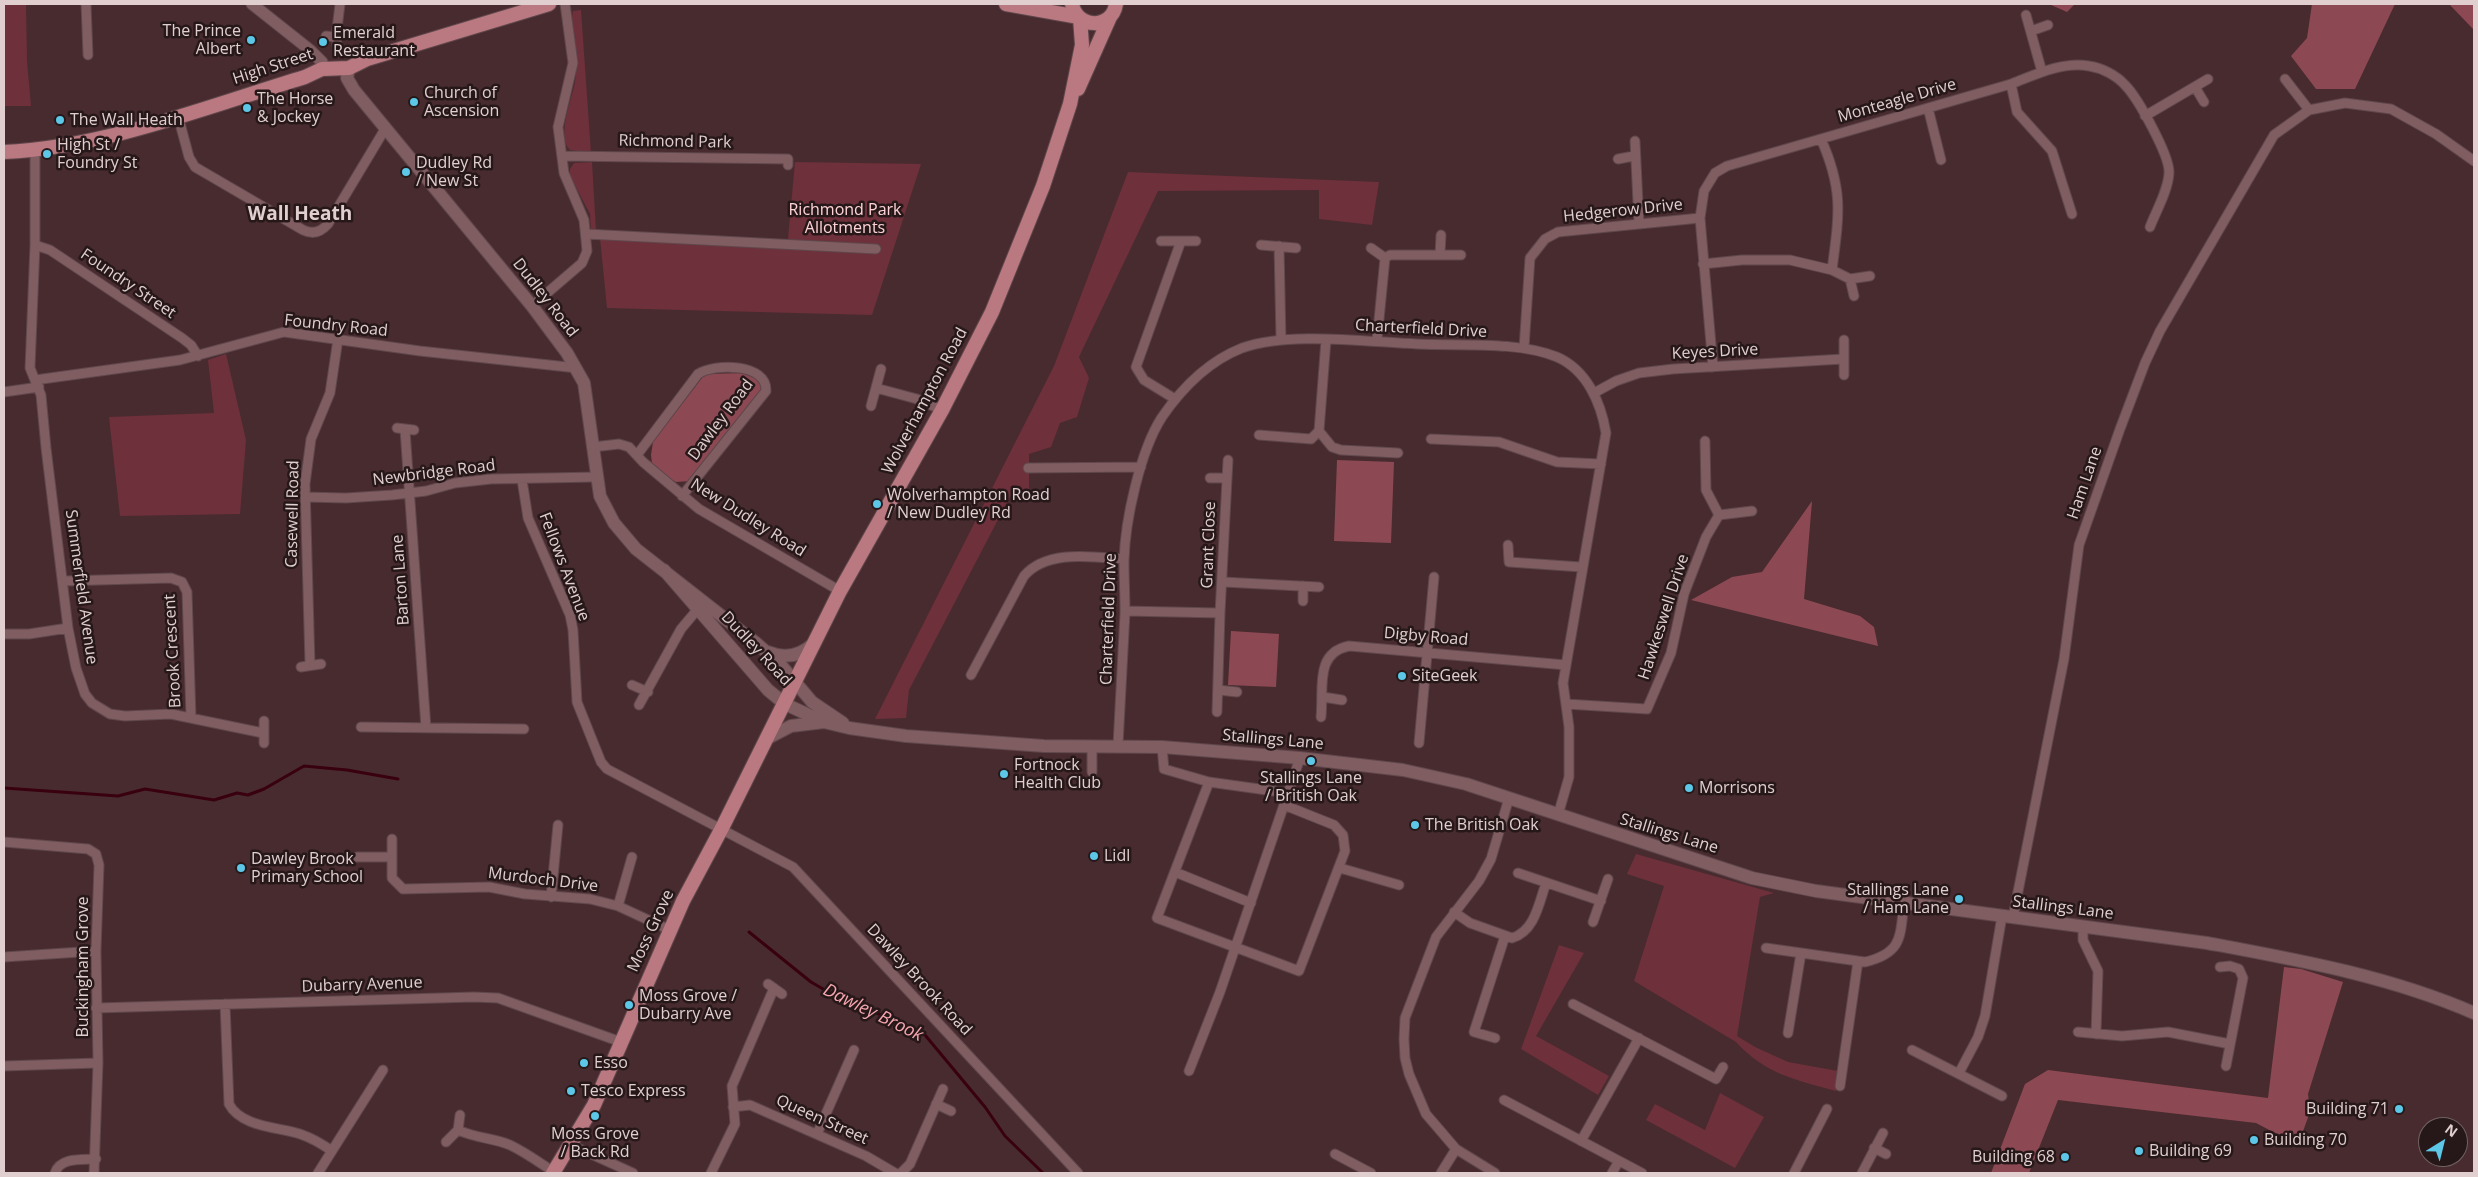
<!DOCTYPE html>
<html>
<head>
<meta charset="utf-8">
<style>
	body { margin:0 }
	#map { position:relative; width:2478px; height:1177px; overflow:hidden; background:#482b2f; font-family:"Open Sans",sans-serif }
	canvas { display:block }
	.frame { position:absolute; inset:0; border:5px solid #e1cecf; pointer-events:none }
	.north { position:absolute; left:2418px; top:1117px; width:50px; height:50px; box-sizing:border-box; background:#261819; border:1px solid #716162; border-radius:50%; rotate:36deg; font-size:14px; font-weight:700; line-height:20px; text-align:center; color:#e1cecf }
	.north::after { content:''; display:block; margin:auto; width:18px; height:22px; background:#5dc7e8; clip-path:polygon(50% 0,100% 100%,50% 72%,0 100%) }
</style>
</head>
<body>
<div id="map">
<canvas width="2478" height="1177"></canvas>
<div class="frame"></div>
<div class="north">N</div>
</div>
<script>
const ctx = document.querySelector('canvas').getContext('2d');
ctx.lineJoin = 'round';
function fill(path, color) {
  ctx.fillStyle = color;
  ctx.fill(path, 'evenodd');
}
function stroke(path, color, width, dash) {
  ctx.strokeStyle = color;
  ctx.lineWidth = width;
  ctx.lineCap = dash ? 'butt' : 'round';
  ctx.setLineDash(dash || []);
  ctx.stroke(path);
}
function drawText(font, color, halo, rows, align = 'center') {
  ctx.font = font + ' "Open Sans",sans-serif';
  ctx.lineWidth = 5;
  ctx.setLineDash([]);
  ctx.textBaseline = 'middle';
  ctx.strokeStyle = halo;
  ctx.fillStyle = color;
  for (const [text, x, y, turn = 0] of rows) {
    ctx.save();
    ctx.translate(x, y);
    ctx.rotate((+turn || 0) * Math.PI / 180);
    ctx.textAlign = isNaN(turn) ? turn : align;
    if (halo) ctx.strokeText(text, 0, 0);
    ctx.fillText(text, 0, 0);
    ctx.restore();
  }
}
fill(new Path2D(`
	M4 4H26L27 61 31 106H4Z
	M581 10 591 153 570 150C556 137 572 99 575 82 579 59 568 34 573 11Z
	M592 162 596 231 591 232 590 214 570 176V169L574 163Z
	M795 162 921 164 872 315 607 308 600 238 788 239Z
	M1128 172 1379 182 1372 225 1319 219V190L1158 191 1079 357 1089 378 1077 417 1060 423 1051 447 1029 454V491H1013L909 690 906 718 875 719 1054 366Z
	M226 354 246 440 240 514 120 516 109 417 214 413 208 360Z
	M1636 854 1774 893 1760 897 1737 1036 1755 1047 1788 1062 1838 1071 1836 1091C1796 1080 1765 1074 1736 1042L1634 981 1664 886 1627 874Z
	M1559 945 1584 953 1536 1036 1609 1076 1598 1095 1521 1049Z
	M1720 1093 1764 1117 1735 1168 1646 1120 1655 1104 1705 1130Z`), '#6e303b');
fill(new Path2D(`
	M2049 4H2075L2067 12Z
	M2312 4H2395L2355 89H2316L2291 56 2307 38Z
	M2449 4H2474V30Z
	M745 373 755 375 763 384 761 390 690 481 676 482 663 475 652 463 651 455 653 442 705 374Z
	M1337 460 1394 462 1391 543 1334 541Z
	M1812 501 1804 599 1860 616 1874 627 1878 646 1691 600 1732 577 1762 572Z
	M1231 631 1279 634 1276 687 1228 685Z
	M2284 967 2301 969 2343 982 2308 1094 2310 1112 2298 1145 2256 1123 2058 1100 2029 1173H1991L2025 1084 2048 1070 2268 1098Z`), '#8c4953');
stroke(new Path2D(`
	M4 788 118 796 145 789 214 800 237 793 248 795 264 789 304 766 347 770 398 779
	M749 932 811 982 856 1008 883 1015 925 1035 985 1107 1005 1136 1043 1173`), '#39000f', 3);
const minor = new Path2D(`
	M86 4 88 55
	M2026 15 2042 72
	M2031 31 2048 25
	M326 36 336 37
	M338 52 336 37 340 4
	M2285 79 2309 110
	M2011 84 2017 112 2052 151 2072 214
	M2195 87 2204 102
	M1928 108 1941 160
	M178 116 189 157 195 167 303 230C313 235 321 232 328 224L385 129
	M2145 116 2208 79
	M1821 139C1844 191 1839 215 1832 270
	M1635 141 1639 224
	M35 150V245L30 368 41 395 46 448 68 628 76 668 85 694 92 703 110 714 125 716 171 714 263 733
	M562 156 788 159V165
	M1618 159 1634 156
	M586 234 876 249
	M1161 241H1196
	M35 245 50 250 182 338 191 345 198 356
	M1261 245 1296 248
	M1279 246 1281 340
	M1371 248 1385 258
	M1440 255 1441 235
	M1703 264 1742 260H1790L1832 270 1850 279 1870 276
	M1850 279 1854 296
	M532 306 582 263 587 251 584 220 564 173 558 127 573 63 565 4
	M1377 340 1385 258 1390 255H1461
	M1844 340V375
	M1524 348 1530 258 1545 239 1558 232 1700 218
	M1713 367 1700 218 1704 191 1715 173 1727 166 2011 84C2034 75 2063 61 2089 66 2102 68 2116 75 2125 85 2138 98 2170 156 2169 173 2168 191 2156 211 2150 227
	M35 380 180 360 284 332 420 351 577 368
	M876 388 917 399 942 410
	M4 392 39 387
	M1594 393 1616 381 1639 373 1673 369 1843 359
	M1175 399 1144 380 1136 367 1181 241
	M871 406 881 369
	M397 428 414 430
	M405 430 426 728
	M1319 431 1326 340
	M1259 435 1311 439 1319 431 1332 447 1341 450 1398 453
	M1431 439 1499 442 1557 462 1601 464
	M1705 441 1706 490 1719 515 1752 511
	M593 447 619 444 629 447 643 462 699 509 840 591
	M637 455 698 374C714 363 767 363 766 391L682 496
	M1028 468 1141 467
	M1210 478H1226
	M522 480 528 518 570 615 573 630 577 702 601 762 607 769 793 867 1078 1173
	M305 497 346 498 392 495 426 491 455 483 491 479 597 477
	M1508 545 1509 562 1581 567
	M64 581 171 578 182 582 187 592 191 718
	M1223 582 1319 587
	M1303 601V586
	M1125 611 1220 613 1217 712
	M1220 613 1228 460
	M4 634H29L68 628
	M310 665 305 484 311 439 330 393 338 339
	M301 667 321 664
	M971 675 1024 576C1047 549 1093 557 1124 559
	M632 685 648 692
	M1218 690 1237 692
	M1323 697 1342 700
	M1566 704 1647 709 1671 653 1684 594 1706 537 1719 515
	M639 705 681 629 697 610
	M1321 717C1324 689 1314 653 1349 646L1566 665
	M361 727 524 729
	M264 743V721
	M1419 743 1434 577
	M1118 745C1120 701 1123 657 1125 613 1125 595 1124 578 1124 561 1125 521 1140 451 1162 417 1182 388 1209 361 1242 348 1289 331 1367 342 1417 344 1459 346 1519 341 1557 357 1587 370 1601 403 1606 433L1563 683 1569 727V777L1558 815
	M1092 746V772
	M1162 747 1164 769 1209 782
	M1284 805 1334 825 1343 835 1345 851 1299 971 1157 918 1209 782 1288 793
	M392 839V878L403 889 489 887 525 894 590 899 618 906 670 930
	M4 842 88 849 96 854 99 865 96 951 98 1063 94 1173
	M357 857H390
	M1340 868 1399 885
	M1175 872 1251 903
	M1518 873 1601 901
	M551 897 558 825
	M618 906 632 857
	M1454 912 1470 923 1512 938C1535 931 1539 903 1546 883
	M2013 917 2064 659 2079 545 2120 429 2145 363 2160 331 2274 135 2309 110 2345 103 2391 109 2436 134 2474 161
	M1593 922 1608 879
	M2083 926V940L2098 971 2096 1034
	M1766 948 1865 962C1903 953 1900 936 1904 903
	M4 957 96 951
	M2220 967 2230 966 2239 969 2243 978 2226 1066
	M768 984 782 994
	M225 1004 229 1104C241 1127 278 1127 300 1134 312 1138 322 1144 332 1151
	M1573 1004 1716 1079 1723 1067
	M96 1008 474 997 498 998 621 1042
	M2078 1032 2122 1036 2168 1032 2230 1044
	M1788 1033 1801 953
	M1495 1038 1474 1032 1505 936
	M1912 1050 2002 1096
	M4 1066 98 1063
	M1189 1071 1220 992 1300 758
	M1959 1073 1978 1037 1985 1016 2002 916
	M1840 1086 1858 961
	M1504 1100 1642 1173
	M936 1104 951 1111
	M733 1107 750 1105 866 1156 895 1173
	M458 1130C475 1138 493 1138 510 1145 525 1152 540 1163 554 1172
	M817 1134 854 1050
	M1581 1141 1639 1038
	M446 1142 458 1130 460 1115
	M571 1145 633 1173
	M1874 1148 1886 1154
	M1335 1154 1371 1173
	M55 1173C60 1157 82 1160 96 1159
	M318 1173 383 1070
	M711 1173 735 1124 732 1086 774 988
	M901 1173 910 1164 943 1089
	M1441 1173 1456 1149
	M1495 1173 1456 1149 1426 1114 1409 1074 1405 1058 1404 1039 1405 1018 1436 937 1479 881 1491 859 1509 798
	M1612 1173 1619 1161
	M1794 1173 1827 1109
	M1862 1173 1883 1133`);
const tertiary = new Path2D(`
	M252 4 310 50 322 62V69`);
const secondary = new Path2D(`
	M349 68 347 78 354 90 532 306 567 353 584 383 600 496 614 523 636 549 756 643 780 664 812 702 843 723
	M664 570 768 690 785 704 824 722 849 728 906 736 1044 746 1162 747 1300 758 1403 770 1466 784 1752 878 1816 891 2207 943C2298 960 2389 976 2474 1013
	M768 652C785 659 800 656 813 644
	M766 739 791 726 824 722`);
const trunk = new Path2D(`
	M1006 4 1079 17
	M1072 4C1077 29 1112 30 1116 4
	M1078 89 1110 17
	M4 152C103 148 209 106 305 77L322 69 349 68 367 59 549 4
	M553 1173 594 1105 683 901 722 828 840 591 942 410 992 312 1043 186 1070 104 1082 45 1080 18`);
stroke(minor, '#5f474b', 11);
stroke(tertiary, '#5f474b', 13);
stroke(secondary, '#5f474b', 14);
stroke(trunk, '#5f474b', 16);
stroke(minor, '#7f5d61', 9);
stroke(tertiary, '#7f5d61', 11);
stroke(secondary, '#7f5d61', 12);
stroke(trunk, '#ba7880', 14);
for (const [x, y, r, color] of [
	[251,40,5,"#5dc7e8"],
	[323,42,5,"#5dc7e8"],
	[414,102,5,"#5dc7e8"],
	[247,108,5,"#5dc7e8"],
	[60,120,5,"#5dc7e8"],
	[47,154,5,"#5dc7e8"],
	[406,172,5,"#5dc7e8"],
	[877,504,5,"#5dc7e8"],
	[1402,676,5,"#5dc7e8"],
	[1311,761,5,"#5dc7e8"],
	[1004,774,5,"#5dc7e8"],
	[1689,788,5,"#5dc7e8"],
	[1415,825,5,"#5dc7e8"],
	[1094,856,5,"#5dc7e8"],
	[241,868,5,"#5dc7e8"],
	[1959,899,5,"#5dc7e8"],
	[629,1005,5,"#5dc7e8"],
	[584,1063,5,"#5dc7e8"],
	[571,1091,5,"#5dc7e8"],
	[2399,1109,5,"#5dc7e8"],
	[595,1116,5,"#5dc7e8"],
	[2254,1140,5,"#5dc7e8"],
	[2139,1151,5,"#5dc7e8"],
	[2065,1157,5,"#5dc7e8"]
]) {
  const dot = new Path2D();
  dot.arc(x, y, r, 0, 2 * Math.PI);
  ctx.fillStyle = color;
  ctx.fill(dot);
  stroke(dot, '#261819', 2);
}
drawText('16px', '#e1cecf', '#261819', [
	["The Prince",241,31,"right"],
	["Albert",241,49,"right"],
	["Emerald",333,33],
	["Restaurant",333,51],
	["Church of",424,93],
	["Ascension",424,111],
	["The Horse",257,99],
	["& Jockey",257,117],
	["The Wall Heath",70,120],
	["High St /",57,145],
	["Foundry St",57,163],
	["Dudley Rd",416,163],
	["/ New St",416,181],
	["Wolverhampton Road",887,495],
	["/ New Dudley Rd",887,513],
	["SiteGeek",1412,676],
	["Fortnock",1014,765],
	["Health Club",1014,783],
	["Stallings Lane",1311,778,"center"],
	["/ British Oak",1311,796,"center"],
	["Morrisons",1699,788],
	["The British Oak",1425,825],
	["Lidl",1104,856],
	["Dawley Brook",251,859],
	["Primary School",251,877],
	["Stallings Lane",1949,890,"right"],
	["/ Ham Lane",1949,908,"right"],
	["Moss Grove /",639,996],
	["Dubarry Ave",639,1014],
	["Esso",594,1063],
	["Tesco Express",581,1091],
	["Building 71",2389,1109,"right"],
	["Moss Grove",595,1134,"center"],
	["/ Back Rd",595,1152,"center"],
	["Building 70",2264,1140],
	["Building 69",2149,1151],
	["Building 68",2055,1157,"right"]
], 'left');
drawText('16px', '#e1cecf', '#261819', [
	["High Street",273,67,-18],
	["Monteagle Drive",1897,101,-16],
	["Richmond Park",675,142,1],
	["Hedgerow Drive",1623,211,-6],
	["Foundry Street",128,284,34],
	["Dudley Road",545,298,52],
	["Foundry Road",336,326,6],
	["Charterfield Drive",1421,329,3],
	["Keyes Drive",1715,352,-3],
	["Wolverhampton Road",925,401,-62],
	["Dawley Road",721,420,-53],
	["Newbridge Road",434,473,-7],
	["Ham Lane",2085,483,-71],
	["Casewell Road",293,514,-89],
	["New Dudley Road",748,518,32],
	["Grant Close",1209,545,-88],
	["Fellows Avenue",564,567,69],
	["Barton Lane",401,580,-94],
	["Summerfield Avenue",81,587,82],
	["Hawkeswell Drive",1664,617,-72],
	["Charterfield Drive",1109,619,-88],
	["Digby Road",1426,637,5],
	["Dudley Road",756,649,47],
	["Brook Crescent",173,651,-93],
	["Stallings Lane",1273,740,5],
	["Stallings Lane",1669,834,17],
	["Murdoch Drive",543,880,7],
	["Stallings Lane",2063,908,7],
	["Moss Grove",651,931,-65],
	["Buckingham Grove",83,967,-90],
	["Dawley Brook Road",919,980,47],
	["Dubarry Avenue",362,985,-2],
	["Queen Street",822,1120,24]
]);
drawText('16px', '#fed3d7', '#261819', [
	["Richmond Park",845,210],
	["Allotments",845,228]
]);
drawText('italic 18px', '#f7a6b0', '#261819', [
	["Dawley Brook",873,1013,26]
]);
drawText('bold 19px', '#e1cecf', '#261819', [
	["Wall Heath",300,215]
]);
</script>
</body>
</html>
